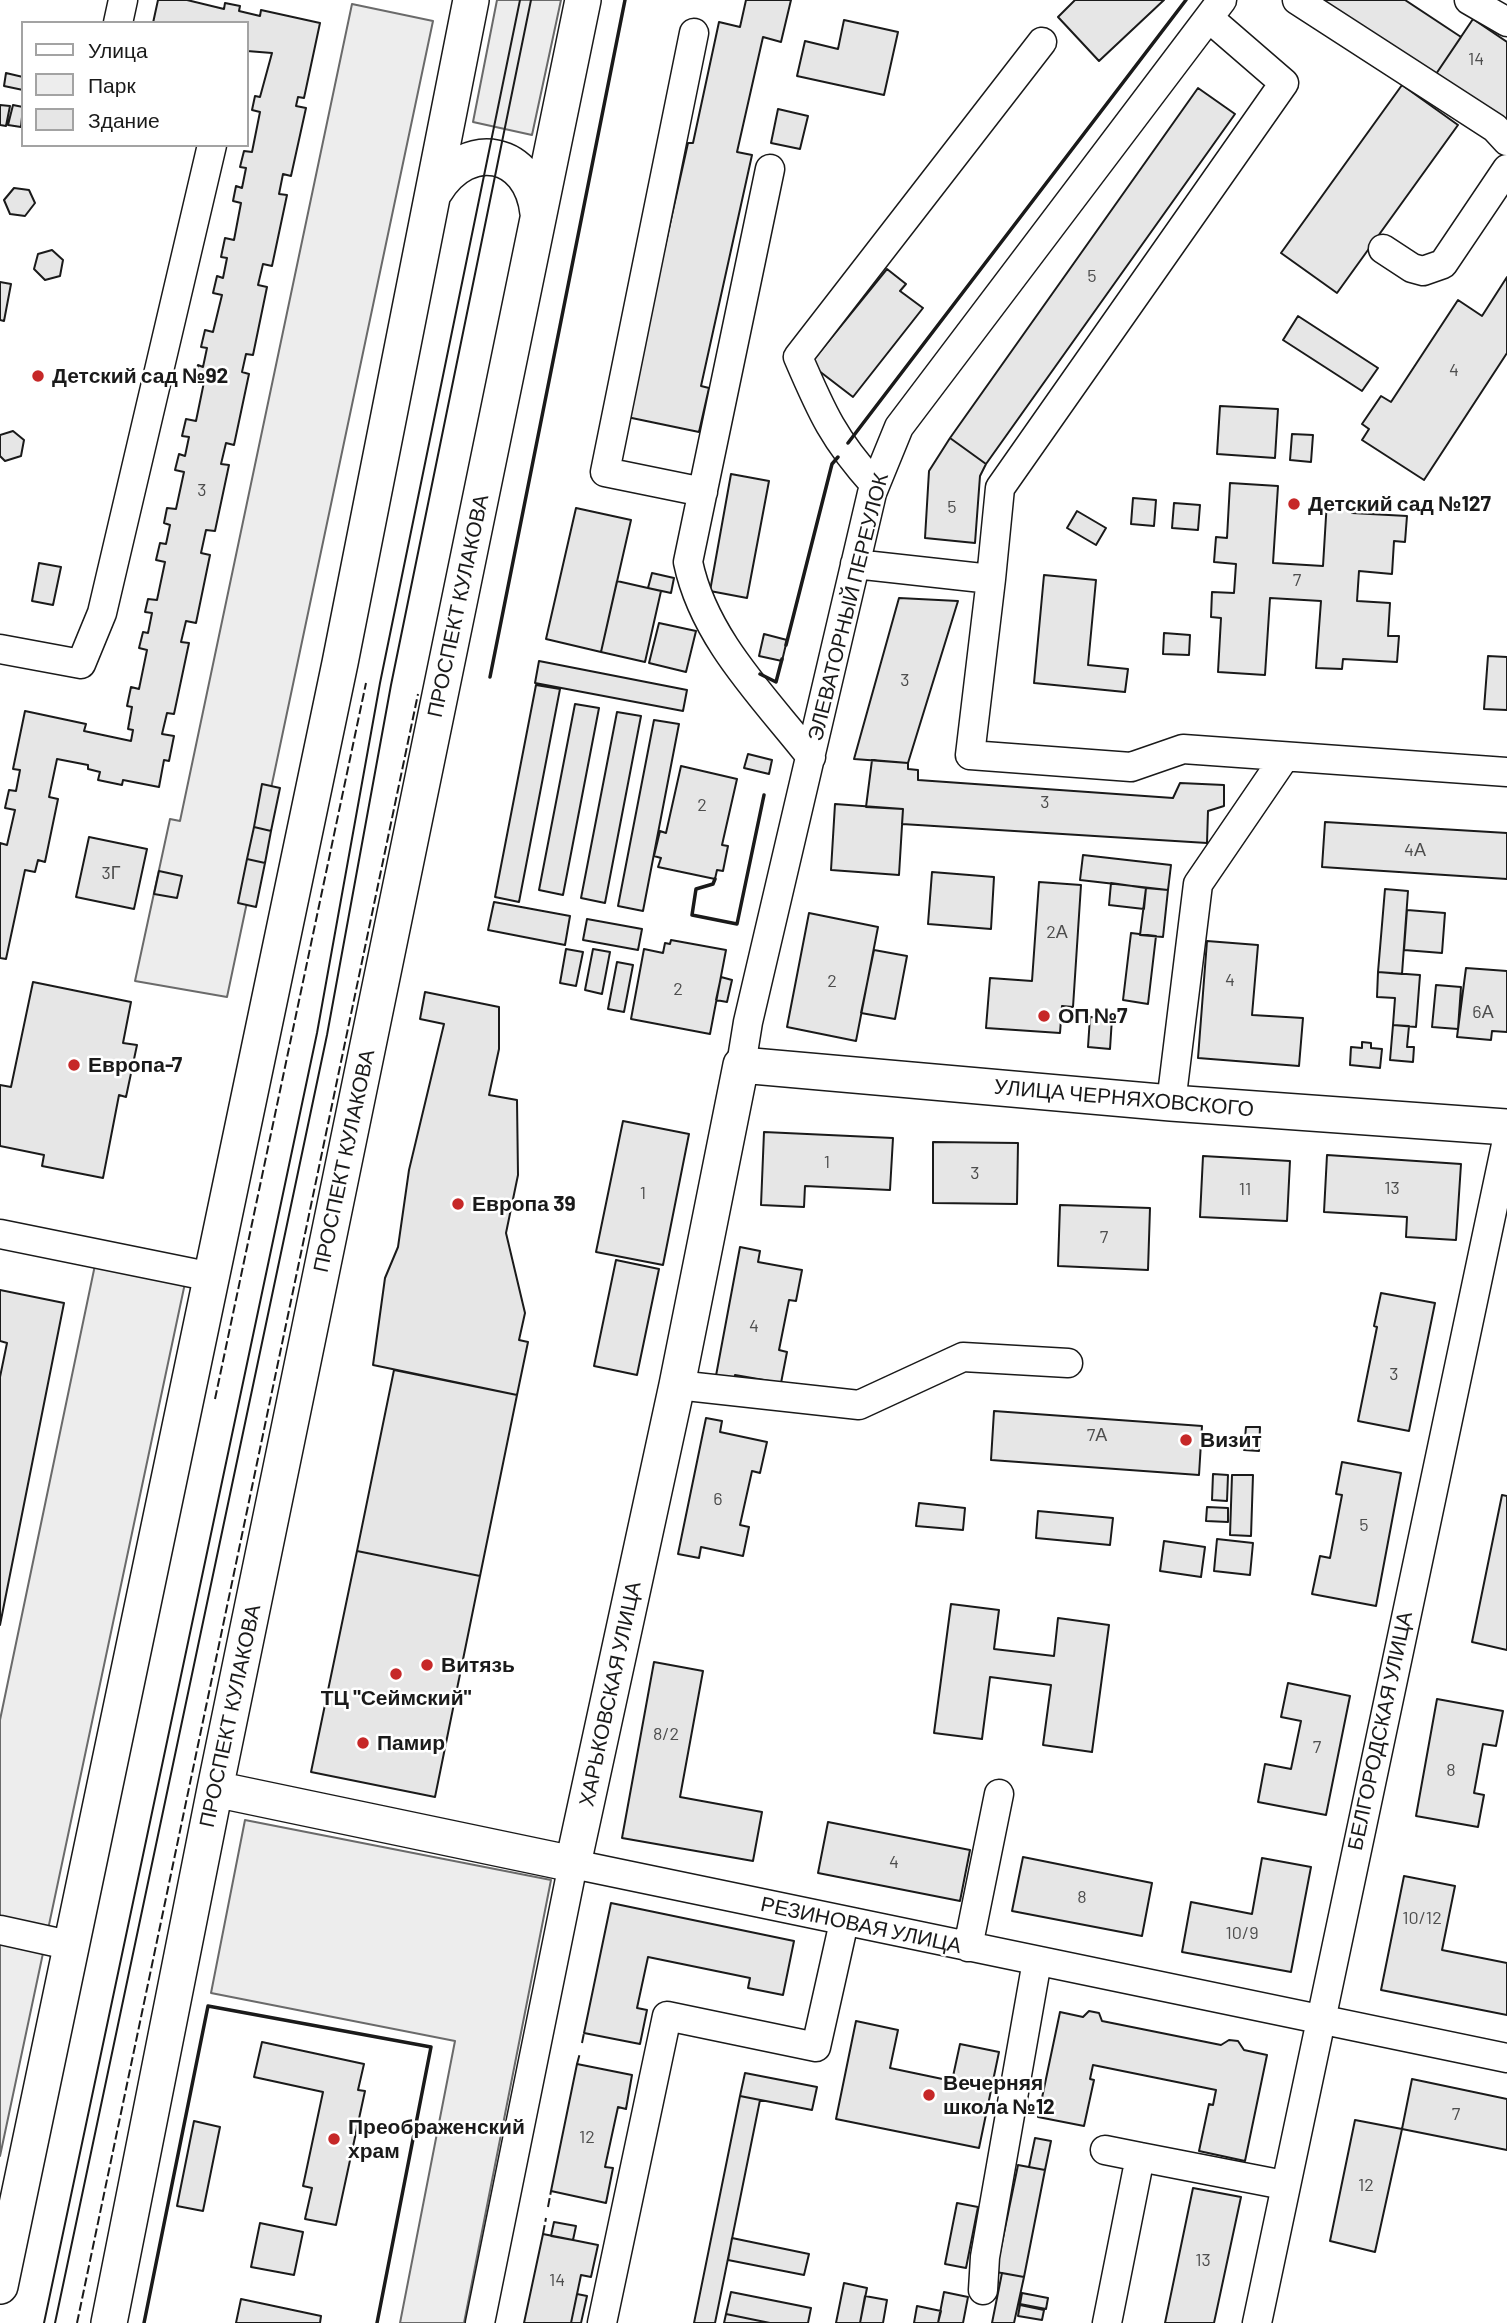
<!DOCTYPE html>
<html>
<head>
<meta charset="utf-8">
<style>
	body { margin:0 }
	#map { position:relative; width:1507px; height:2323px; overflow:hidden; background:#fff; font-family:Barlow,sans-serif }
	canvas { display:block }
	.legend { position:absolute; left:21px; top:21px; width:228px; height:126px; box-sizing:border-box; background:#fff; border:2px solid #a3a3a3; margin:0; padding:9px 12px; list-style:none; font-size:21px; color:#1a1a1a }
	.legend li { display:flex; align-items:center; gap:14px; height:35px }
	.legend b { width:35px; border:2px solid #a3a3a3 }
</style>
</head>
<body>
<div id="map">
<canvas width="1507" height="2323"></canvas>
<ul class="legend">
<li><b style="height:9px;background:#fff"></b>Улица</li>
<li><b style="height:19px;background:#ededed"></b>Парк</li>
<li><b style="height:19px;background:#e6e6e6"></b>Здание</li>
</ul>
</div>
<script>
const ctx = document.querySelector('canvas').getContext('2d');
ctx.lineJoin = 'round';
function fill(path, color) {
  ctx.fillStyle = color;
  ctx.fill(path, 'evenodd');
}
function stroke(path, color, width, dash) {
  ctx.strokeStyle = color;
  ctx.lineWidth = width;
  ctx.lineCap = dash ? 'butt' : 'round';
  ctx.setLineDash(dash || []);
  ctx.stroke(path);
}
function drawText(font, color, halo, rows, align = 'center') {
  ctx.font = font + ' Barlow,sans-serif';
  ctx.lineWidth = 5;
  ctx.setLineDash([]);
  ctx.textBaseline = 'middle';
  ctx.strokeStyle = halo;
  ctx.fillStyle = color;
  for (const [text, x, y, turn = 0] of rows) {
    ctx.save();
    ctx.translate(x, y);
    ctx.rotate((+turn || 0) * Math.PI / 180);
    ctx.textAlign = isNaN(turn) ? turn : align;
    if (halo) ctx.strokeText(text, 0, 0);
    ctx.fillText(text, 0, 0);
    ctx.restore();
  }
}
const green = new Path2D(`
	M497 0H561L532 135 473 122Z
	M352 4 433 21 227 997 135 981 170 819 180 821Z
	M95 1265 185 1283 0 2156V1720Z
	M245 1820 551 1880 464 2323H400L455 2041 211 1993Z`);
fill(green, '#ededed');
stroke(green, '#6a6a6a', 2);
const building = new Path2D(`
	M158 0H187L224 9 225 3 240 6 239 11 260 16 261 10 320 23 304 98 298 97 296 106 306 108 291 176 283 174 279 194 287 195 272 266 263 264 258 285 267 287 253 355 246 354 242 372 249 374 234 445 226 443 221 464 229 465 215 531 206 530 201 553 210 555 196 623 186 621 181 642 189 643 174 714 167 713 162 734 174 736 169 761 164 760 159 787 123 780 122 785 98 780 100 772 88 769V765L57 759 49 797 58 799 45 862 38 860 35 872 25 870 6 959 0 958V843L7 845 15 810 5 808 9 790 16 791 20 770 13 769 25 711 86 724 84 731 131 741 133 730 128 729 132 707 127 706 131 687 139 689 147 650 139 648 143 632 148 633 152 613 145 612 148 599 157 600 165 562 156 560 160 543 166 544 170 525 164 523 167 508 176 509 184 472 175 470 179 454 185 456 189 437 182 436 186 419 196 421 204 382 194 380 198 365 203 367 207 348 201 347 205 330 213 332 222 295 213 293 217 276 223 278 227 258 221 257 225 238 234 240 241 203 233 201 236 186 242 188 246 168 240 167 244 151 252 152 260 112 252 110 255 96 260 97 272 53 247 51V23H153Z
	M746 0H791L781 42 763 37 737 152 752 155 701 386 709 388 699 432 627 417 688 143H693L719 22 740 27Z
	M1075 0H1164L1099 61 1058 17Z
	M1319 0H1405L1461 37 1434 77Z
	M1473 19 1507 42V125L1434 77Z
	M844 20 898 32 884 95 797 76 805 41 838 49Z
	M6 73 23 77V90L4 86Z
	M1402 85 1458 125 1337 293 1281 253Z
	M1198 88 1235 114 986 464 950 438Z
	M0 105 10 106 6 126 0 125Z
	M13 105 23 107 21 127 8 125Z
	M778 109 808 116 800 149 771 143Z
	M14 188 29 190 35 203 25 216 10 214 4 200Z
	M52 250 63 260 60 276 45 280 34 269 38 254Z
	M887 269 906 284 900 291 923 308 853 397 810 364Z
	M1507 277V353L1424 480 1362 440 1369 429 1362 424 1381 396 1391 402 1458 300 1482 316Z
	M0 282 11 284 4 321 0 320Z
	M1298 316 1378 368 1362 391 1283 340Z
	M1220 406 1278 409 1275 458 1217 454Z
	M13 431 24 440 21 456 5 461 0 456V435Z
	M1292 434 1313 435 1311 462 1290 460Z
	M950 438 986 464 980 476 975 543 925 538 929 471Z
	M731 474 769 481 747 598 710 591Z
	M1230 483 1278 486 1273 563 1323 566 1327 500 1353 502 1352 513 1407 516 1405 542 1394 541 1392 574 1359 571 1357 601 1390 603 1388 636H1399L1397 662 1343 659 1342 669 1316 668 1321 601 1270 598 1265 675 1218 672 1221 618 1211 617 1212 592 1234 593 1236 564 1214 562 1216 537 1227 538Z
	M1133 498 1156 500 1154 526 1131 524Z
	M1174 503 1200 505 1198 530 1172 528Z
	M576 508 631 520 601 652 546 639Z
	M1077 511 1106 528 1096 545 1067 528Z
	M39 563 61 567 53 605 32 601Z
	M652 573 674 578 671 593 648 588Z
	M1044 575 1096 580 1088 665 1128 669 1125 692 1034 683Z
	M617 581 661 591 645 662 601 652Z
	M899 598 958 601 908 763 854 759Z
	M659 623 696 631 686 672 649 663Z
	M1164 633 1190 635 1189 655 1163 654Z
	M764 634 787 640 782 661 759 656Z
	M1488 656 1507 657V710L1484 709Z
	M539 661 687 690 683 711 535 683Z
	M536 685 560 689 519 902 495 897Z
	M575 704 599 708 563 895 539 890Z
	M617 712 641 716 605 903 581 898Z
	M654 720 679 724 643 911 618 906Z
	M748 754 772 760 769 774 744 768Z
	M872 760 908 763V769L918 770V780L1173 798 1180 783 1224 785V806L1208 811 1207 843 902 824 903 809 866 807Z
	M681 766 737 779 722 845 728 846 723 871 717 870 715 879 658 867 661 858 654 856 660 831 666 833Z
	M262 784 280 788 271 831 254 827Z
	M835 804 903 809 899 875 831 870Z
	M1325 822 1507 833V879L1322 867Z
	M254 827 271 831 265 863 247 859Z
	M89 837 147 849 134 909 76 897Z
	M1083 855 1171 865 1168 890 1080 880Z
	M247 859 265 863 256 907 238 903Z
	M159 871 182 876 177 898 154 894Z
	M932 872 994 877 991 929 928 924Z
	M1039 882 1081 885 1073 1007 1062 1006 1060 1033 986 1028 990 978 1032 981Z
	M1111 883 1146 888 1144 909 1109 905Z
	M1146 888 1168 890 1163 937 1140 935Z
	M1385 889 1408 891 1402 974 1378 972Z
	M494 902 570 916 565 945 488 930Z
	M1407 910 1445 913 1442 953 1404 950Z
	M809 913 878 927 856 1041 787 1027Z
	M587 919 642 929 638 950 583 940Z
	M1131 933 1156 936 1148 1004 1123 1000Z
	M671 940 726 950 710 1034 631 1019 644 949 663 953 665 943 670 944Z
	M1207 941 1258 945 1252 1015 1303 1018 1299 1066 1198 1058Z
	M566 949 583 952 576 986 560 983Z
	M593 949 610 952 602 994 585 990Z
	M874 950 907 956 895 1019 861 1013Z
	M617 962 633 965 624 1012 608 1009Z
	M1466 968 1507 971V1032L1492 1031 1491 1040 1457 1037Z
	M1378 972 1420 975 1416 1027 1393 1025 1395 998 1377 997Z
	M721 977 732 980 727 1002 716 1000Z
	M33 982 131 1002 123 1043 137 1045 126 1097 119 1095 103 1178 42 1166 44 1155 0 1146V1085L11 1087Z
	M1436 985 1461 987 1458 1029 1432 1027Z
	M425 992 499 1007V1049L489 1095 517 1100 518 1175 506 1233 525 1313 519 1340 528 1342 517 1395 373 1365 385 1278 398 1247 409 1170 444 1024 420 1019Z
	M1090 1017 1112 1018 1110 1049 1088 1047Z
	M1393 1025 1409 1026 1407 1047H1414L1413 1062 1390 1060Z
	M1362 1042 1371 1043V1048L1382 1049 1380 1068 1350 1065 1351 1047 1362 1048Z
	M623 1121 689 1134 663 1265 596 1252Z
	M764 1132 893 1138 890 1190 805 1186 804 1207 761 1205Z
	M933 1142 1018 1143 1017 1204 933 1203Z
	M1327 1155 1461 1164 1456 1240 1406 1237 1407 1217 1324 1212Z
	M1203 1156 1290 1161 1287 1221 1200 1217Z
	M1060 1205 1150 1208 1148 1270 1058 1266Z
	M740 1247 760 1251 758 1262 802 1270 796 1301 789 1300 779 1350 787 1352 781 1383 735 1375 734 1384 715 1381Z
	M616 1260 659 1269 637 1375 594 1366Z
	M0 1290 64 1303 0 1625V1377L7 1343 0 1341Z
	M1381 1293 1435 1303 1409 1431 1358 1421 1377 1327 1374 1326Z
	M394 1370 517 1395 480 1576 357 1551Z
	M994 1411 1202 1426 1199 1475 991 1460Z
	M706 1418 722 1421 720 1432 767 1442 760 1473 752 1471 740 1525 749 1527 743 1556 701 1547 699 1558 678 1554Z
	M1246 1427H1260L1259 1451 1244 1450Z
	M1342 1462 1401 1473 1376 1606 1312 1594 1320 1556 1330 1558 1342 1495 1336 1494Z
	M1213 1474 1228 1475 1227 1501 1212 1500Z
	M1232 1475H1253L1251 1536 1230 1535Z
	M1502 1495 1507 1496V1650L1472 1642Z
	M919 1503 965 1508 963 1530 916 1526Z
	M1207 1507 1228 1508V1522L1206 1521Z
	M1038 1511 1113 1518 1110 1545 1036 1538Z
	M1217 1539 1253 1543 1250 1575 1214 1571Z
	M1164 1541 1205 1547 1201 1577 1160 1571Z
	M357 1551 480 1576 435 1797 311 1772Z
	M951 1604 999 1610 994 1649 1054 1656 1058 1618 1109 1625 1092 1752 1043 1745 1051 1685 990 1677 982 1739 934 1733Z
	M654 1662 703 1671 680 1797 762 1812 753 1861 622 1838Z
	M1288 1683 1350 1696 1326 1815 1258 1802 1265 1764 1291 1769 1301 1721 1281 1717Z
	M1437 1699 1503 1711 1496 1746 1483 1744 1474 1793 1484 1795 1478 1827 1416 1816Z
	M828 1822 970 1850 960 1901 818 1873Z
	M1023 1857 1152 1883 1142 1936 1012 1911Z
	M1262 1858 1311 1867 1291 1972 1182 1952 1191 1902 1252 1914Z
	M1404 1876 1455 1886 1442 1950 1507 1963V2015L1381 1990Z
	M611 1903 794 1941 783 1995 748 1988 750 1978 648 1957 637 2008 647 2010 640 2044 584 2033Z
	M1089 2011 1099 2013 1102 2021 1221 2045 1229 2040 1238 2041 1244 2050 1267 2055 1245 2161 1199 2151 1209 2104 1213 2105 1216 2090 1093 2065 1090 2079 1094 2080 1084 2126 1038 2117 1060 2012 1083 2017Z
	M856 2021 898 2030 890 2068 952 2081 960 2044 999 2052 979 2148 836 2119Z
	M262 2042 364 2064 358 2090 365 2091 336 2225 305 2219 312 2188 303 2186 323 2092 254 2077Z
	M577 2064 632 2075 626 2109 618 2107 605 2167 613 2168 606 2203 551 2191Z
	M745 2073 817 2087 812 2110 740 2096Z
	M1412 2079 1507 2099V2150L1402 2129Z
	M740 2096 760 2100 715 2323H694Z
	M1355 2120 1402 2129 1375 2252 1330 2241Z
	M194 2121 220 2127 203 2211 177 2206Z
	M1035 2138 1051 2141 1045 2170 1029 2167Z
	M1018 2165 1045 2170 1024 2277 996 2272Z
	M1193 2188 1241 2197 1214 2323H1165Z
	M957 2203 978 2207 966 2268 945 2264Z
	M554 2222 576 2226 573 2240 551 2236Z
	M260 2223 303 2232 294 2275 251 2267Z
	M543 2234 598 2245 591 2277 581 2275 571 2323H524Z
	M732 2238 809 2254 804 2275 728 2260Z
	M1002 2273 1024 2277 1014 2323H992Z
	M844 2283 867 2288 860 2323H836Z
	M731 2292 811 2308 808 2323H770L726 2314Z
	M944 2292 968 2297 963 2323H938Z
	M1022 2293 1048 2298 1046 2309 1020 2304Z
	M577 2294 587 2296 581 2323H571Z
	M865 2296 887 2300 883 2323H860Z
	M241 2299 321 2316 320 2323H236Z
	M1020 2305 1044 2310 1042 2320 1018 2316Z
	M917 2306 941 2311 938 2323H914Z
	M726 2314 770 2323H724Z`);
fill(building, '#e6e6e6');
stroke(building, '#1a1a1a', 2);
const minor = new Path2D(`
	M1297 0 1495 128 1507 141
	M1469 0 1507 22
	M118 23 123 0
	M694 33 605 472 703 492
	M770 169 688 562C704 639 764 697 811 757
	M1383 249 1412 268 1423 271 1443 264 1507 169
	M875 485C834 440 822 413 798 357L1042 42
	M855 564 991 579 970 755 1131 767 1183 749 1507 772
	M991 579 1000 488 1284 83 1210 19
	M0 649 81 664 102 613 212 145
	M741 1065 748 1022 872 493 899 427 1222 0
	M1171 1103 1198 884 1284 758
	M0 1234 212 1277
	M677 1385 859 1405 963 1357 1068 1363
	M0 1930 73 1946
	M968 1947 999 1794
	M1105 2150 1140 2157 1107 2323
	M1140 2157 1284 2185
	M983 2290 985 2257 1037 1961
	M480 2323 573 1864 1507 2058
	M602 2323 667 2016 816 2047 844 1922
	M1257 2323 1507 1140`);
const major = new Path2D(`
	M435 191C468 137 531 150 538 213
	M215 1789 573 1864 677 1385 741 1065 1171 1103 1507 1127
	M0 2286 340 663 471 0
	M109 2323 215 1789 583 0`);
stroke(minor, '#1a1a1a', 31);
stroke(major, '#1a1a1a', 38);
stroke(minor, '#fff', 28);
stroke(major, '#fff', 35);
stroke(new Path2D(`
	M44 2323 317 1033 380 683 520 0
	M55 2323 327 1035 391 685 531 0`), '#1a1a1a', 2);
stroke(new Path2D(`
	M215 1399 366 683
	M582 2043 584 2033
	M577 2064 580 2053
	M548 2207 551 2191
	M543 2234 546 2218
	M77 2323 418 694`), '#1a1a1a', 2, [9, 3.5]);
stroke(new Path2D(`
	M848 443 1186 0
	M786 645 832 464 838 457
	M760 674 776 682 782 659
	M490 677 625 0
	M715 879 713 884 696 889 692 915 737 924 764 795
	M144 2323 208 2006 431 2047 377 2323`), '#1a1a1a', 3.5);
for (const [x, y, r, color] of [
	[38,376,7,"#c62828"],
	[1294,504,7,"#c62828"],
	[1044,1016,7,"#c62828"],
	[74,1065,7,"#c62828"],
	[458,1204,7,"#c62828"],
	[1186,1440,7,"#c62828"],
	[427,1665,7,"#c62828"],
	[396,1674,7,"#c62828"],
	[363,1743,7,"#c62828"],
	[929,2095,7,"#c62828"],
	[334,2139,7,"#c62828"]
]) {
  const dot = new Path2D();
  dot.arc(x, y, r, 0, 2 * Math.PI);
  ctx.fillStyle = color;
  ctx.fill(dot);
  stroke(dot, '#fff', 2.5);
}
drawText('18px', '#4d4d4d', null, [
	["14",1476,59],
	["5",1092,276],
	["4",1454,370],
	["3",202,490],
	["5",952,507],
	["7",1297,580],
	["3",905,680],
	["3",1045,802],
	["2",702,805],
	["4А",1415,850],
	["3Г",111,873],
	["2А",1057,932],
	["4",1230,980],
	["2",832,981],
	["2",678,989],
	["6А",1483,1012],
	["1",827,1162],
	["3",975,1173],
	["13",1392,1188],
	["11",1245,1189],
	["1",643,1193],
	["7",1104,1237],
	["4",754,1326],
	["3",1394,1374],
	["7А",1097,1435],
	["6",718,1499],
	["5",1364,1525],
	["8/2",666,1734],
	["7",1317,1747],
	["8",1451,1770],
	["4",894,1862],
	["8",1082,1897],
	["10/12",1422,1918],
	["10/9",1242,1933],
	["7",1456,2114],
	["12",587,2137],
	["12",1366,2185],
	["13",1203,2260],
	["14",557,2280]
]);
drawText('bold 21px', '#1a1a1a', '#fff', [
	["Детский сад №92",52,376],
	["Детский сад №127",1308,504],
	["ОП №7",1058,1016],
	["Европа-7",88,1065],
	["Европа 39",472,1204],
	["Визит",1200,1440],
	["Витязь",441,1665],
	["ТЦ \"Сеймский\"",396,1698,"center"],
	["Памир",377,1743],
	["Вечерняя",943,2083],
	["школа №12",943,2107],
	["Преображенский",348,2127],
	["храм",348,2151]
], 'left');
drawText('21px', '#1a1a1a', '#fff', [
	["ПРОСПЕКТ КУЛАКОВА",458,606,-78],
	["ЭЛЕВАТОРНЫЙ ПЕРЕУЛОК",848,607,-76],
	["УЛИЦА ЧЕРНЯХОВСКОГО",1124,1098,5],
	["ПРОСПЕКТ КУЛАКОВА",344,1161,-78],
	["ХАРЬКОВСКАЯ УЛИЦА",610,1694,-78],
	["ПРОСПЕКТ КУЛАКОВА",230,1716,-78],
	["БЕЛГОРОДСКАЯ УЛИЦА",1380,1731,-78],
	["РЕЗИНОВАЯ УЛИЦА",861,1925,12]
]);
</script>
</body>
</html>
